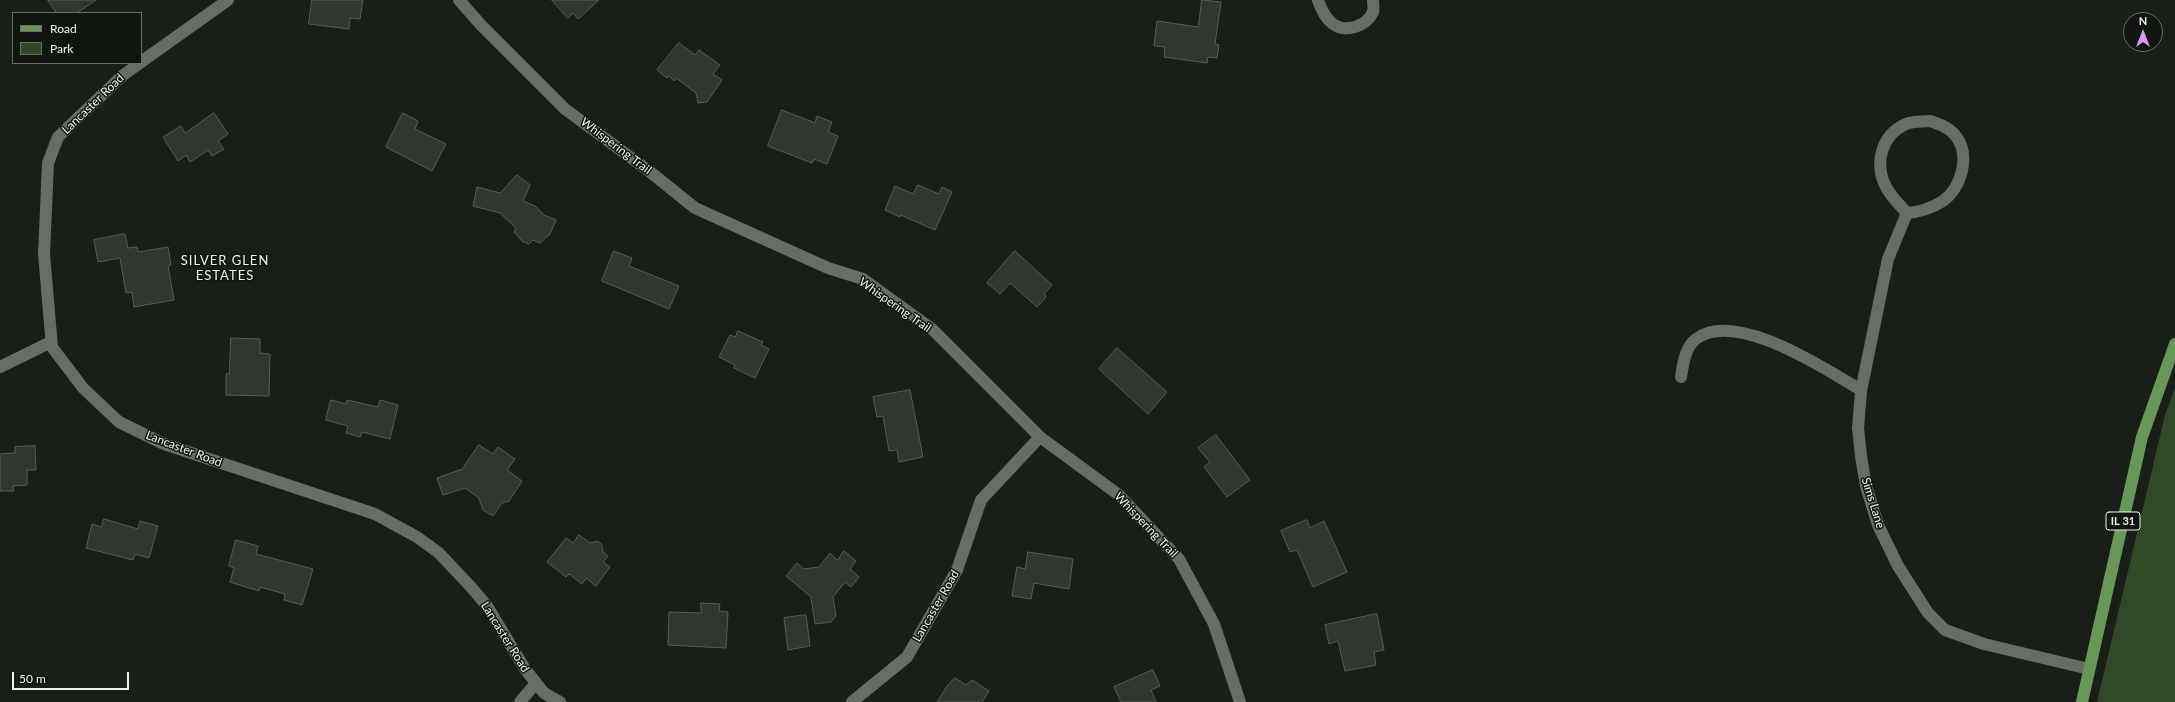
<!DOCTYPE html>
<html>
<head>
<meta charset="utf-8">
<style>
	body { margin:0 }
	#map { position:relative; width:2175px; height:702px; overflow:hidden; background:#1a1e18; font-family:Lato,sans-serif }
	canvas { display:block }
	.legend { position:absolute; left:12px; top:12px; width:130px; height:52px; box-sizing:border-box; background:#111510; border:1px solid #6a6e69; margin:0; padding:5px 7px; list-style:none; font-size:12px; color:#f0f3ef }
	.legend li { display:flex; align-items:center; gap:8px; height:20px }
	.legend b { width:20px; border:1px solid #6a6e69 }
	.north { position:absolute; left:2123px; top:12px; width:40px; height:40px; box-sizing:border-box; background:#111510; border:1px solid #6a6e69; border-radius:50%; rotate:0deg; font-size:11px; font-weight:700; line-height:16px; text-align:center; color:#f0f3ef }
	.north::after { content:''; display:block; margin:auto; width:14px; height:18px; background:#de98f2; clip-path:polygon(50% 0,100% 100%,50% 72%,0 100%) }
	.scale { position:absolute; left:12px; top:672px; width:117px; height:18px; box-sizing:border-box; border:2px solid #f0f3ef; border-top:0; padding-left:5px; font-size:12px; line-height:14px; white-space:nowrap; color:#f0f3ef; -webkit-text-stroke:3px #111510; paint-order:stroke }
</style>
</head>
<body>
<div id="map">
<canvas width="2175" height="702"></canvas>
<ul class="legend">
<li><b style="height:5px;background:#689857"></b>Road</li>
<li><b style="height:11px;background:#304a28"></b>Park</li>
</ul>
<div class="north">N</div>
<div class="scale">50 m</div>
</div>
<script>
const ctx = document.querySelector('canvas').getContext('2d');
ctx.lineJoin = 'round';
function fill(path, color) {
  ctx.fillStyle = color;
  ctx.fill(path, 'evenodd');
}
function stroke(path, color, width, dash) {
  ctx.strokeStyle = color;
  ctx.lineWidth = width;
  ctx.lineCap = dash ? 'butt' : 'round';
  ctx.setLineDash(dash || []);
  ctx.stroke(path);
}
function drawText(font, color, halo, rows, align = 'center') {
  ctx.font = font + ' Lato,sans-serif';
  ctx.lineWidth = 3;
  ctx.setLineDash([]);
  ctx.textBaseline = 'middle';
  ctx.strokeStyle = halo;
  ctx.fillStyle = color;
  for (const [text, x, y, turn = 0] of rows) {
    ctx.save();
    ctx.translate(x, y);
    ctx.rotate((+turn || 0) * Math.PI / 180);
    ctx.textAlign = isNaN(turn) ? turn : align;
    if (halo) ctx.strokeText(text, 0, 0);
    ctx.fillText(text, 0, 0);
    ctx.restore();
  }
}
fill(new Path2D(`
	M2175 388V702H2097L2165 415Z`), '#304a28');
const building = new Path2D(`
	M48 0H96L77 13H57Z
	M312 0H363L360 19 350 18 349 29 309 24Z
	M552 0H599L578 19 573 13 568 18Z
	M1202 0 1221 2 1215 44 1219 45 1217 58 1208 57 1207 63 1164 57 1165 47 1154 46 1157 21 1198 27Z
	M679 43 695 55 699 50 720 65 713 74 722 80 707 102 698 103 696 93 676 78 674 81 669 76 667 78 657 70Z
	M782 110 815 123 817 116 832 122 828 132 838 136 827 164 814 159 812 163 768 146Z
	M214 113 228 134 218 141 224 149 212 156 208 150 190 162 186 155 178 161 163 137 181 126 185 133Z
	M403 113 418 121 415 129 446 144 432 171 386 147Z
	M517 175 530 185 523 201 535 206 544 215 556 220 550 234 540 243 533 240 529 244 522 241 514 232 516 228 500 213 473 206 477 187 500 193Z
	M918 185 939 194 942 187 952 192 935 230 901 215 900 217 885 210 895 186 913 194Z
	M125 234 128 248 137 247 138 252 168 247 171 265 168 266 174 300 134 307 132 292 126 293 120 258 98 262 94 240Z
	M614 251 632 258 629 266 679 286 669 309 602 281Z
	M1015 251 1052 285 1044 294 1046 297 1037 307 1010 283 1000 294 987 283Z
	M738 331 763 342 761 345 769 349 755 378 734 368 735 365 719 357 730 335 735 337Z
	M231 338 260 339V353L270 354 269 396 226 395V374H229Z
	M1117 348 1167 392 1148 414 1099 369Z
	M910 390 923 457 899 462 897 450 889 451 883 416 877 417 873 397Z
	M331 400 346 404 347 400 378 407 380 400 398 405 390 439 362 432 360 437 346 433 348 426 326 420Z
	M1216 435 1250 480 1227 497 1204 467 1210 462 1198 448Z
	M479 445 493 454 498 447 515 459 507 470 522 481 509 501 502 503 493 516 483 510 479 498 465 488 443 495 437 478 462 469Z
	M35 446 36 470H27V485L13 486 14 491H0V454L15 453V447Z
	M104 519 138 529 140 521 158 526 149 558 135 554 133 560 86 548 92 524 101 527Z
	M1307 520 1310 528 1324 521 1347 572 1313 587 1297 550 1290 552 1281 531Z
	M579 535 590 543 598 541 602 545 603 552 608 556 603 562 610 567 596 586 586 578 582 584 569 574 566 577 547 562 566 538 573 543Z
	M236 540 258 546 256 554 313 569 302 605 284 600 285 594 260 587 259 591 230 582 234 568 229 566Z
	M844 551 856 561 850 569 859 577 851 587 845 582 833 597 836 616 831 622 815 624 811 597 786 576 797 563 804 569 819 567 830 553 837 560Z
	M1028 552 1073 559 1069 589 1034 583 1031 599 1012 596 1017 567 1025 569Z
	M701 603 720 604 719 611 728 612 726 648 668 645 669 612 701 613Z
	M1377 614 1384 650 1374 652 1376 665 1345 671 1338 641 1329 644 1325 625Z
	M806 615 810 646 788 650 784 618Z
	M1153 670 1160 686 1151 690 1156 702H1121L1114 687Z
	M955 678 966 685 972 680 989 691 982 702H937L948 685Z`);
fill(building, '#313530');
stroke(building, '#575c56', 1);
stroke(new Path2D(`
	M459 0 481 25 565 109 649 171 695 208 828 268 863 279 932 329 1040 437 1119 495 1179 559 1214 624 1240 702
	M1318 0C1321 9 1325 18 1333 24 1345 33 1366 27 1373 12 1374 9 1373 4 1373 0
	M141 62 228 0
	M140 63 122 76 58 137 48 163 44 254 52 347 83 388 119 422 164 444 375 514 417 537 439 553 471 587 487 606 525 669 544 693 560 702
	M1930 121C1939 124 1948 127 1955 135 1971 154 1962 187 1943 201 1932 208 1920 212 1907 213 1900 205 1891 197 1886 187 1874 164 1881 135 1906 124 1913 121 1923 122 1930 121Z
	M1907 213 1888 259 1861 391 1858 428 1861 456 1866 486 1878 525 1898 566 1928 613 1945 630 1984 644 2089 669
	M0 367 51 342
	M1681 377C1683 365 1685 347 1696 339 1736 309 1825 369 1861 390
	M520 702 536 683
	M852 702 907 657 957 570 981 500 1040 437`), '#676c65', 12);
stroke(new Path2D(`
	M2082 702 2142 437 2175 344`), '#689857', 12);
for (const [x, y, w] of [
	[2123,521,34]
]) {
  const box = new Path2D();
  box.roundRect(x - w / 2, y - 9, w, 18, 3);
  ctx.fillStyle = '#111510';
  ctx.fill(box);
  stroke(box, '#f0f3ef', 1);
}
drawText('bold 11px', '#f0f3ef', null, [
	["IL 31",2123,521]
]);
drawText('12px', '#f0f3ef', '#111510', [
	["Lancaster Road",93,104,-44],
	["Whispering Trail",616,146,37],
	["Whispering Trail",895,305,35],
	["Lancaster Road",184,449,21],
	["Sims Lane",1873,503,73],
	["Whispering Trail",1146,525,46],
	["Lancaster Road",936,606,-60],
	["Lancaster Road",505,637,58]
]);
ctx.letterSpacing = '1px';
drawText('13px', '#f0f3ef', '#111510', [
	["SILVER GLEN",225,261],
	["ESTATES",225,276]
]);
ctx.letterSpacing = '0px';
</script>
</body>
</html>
